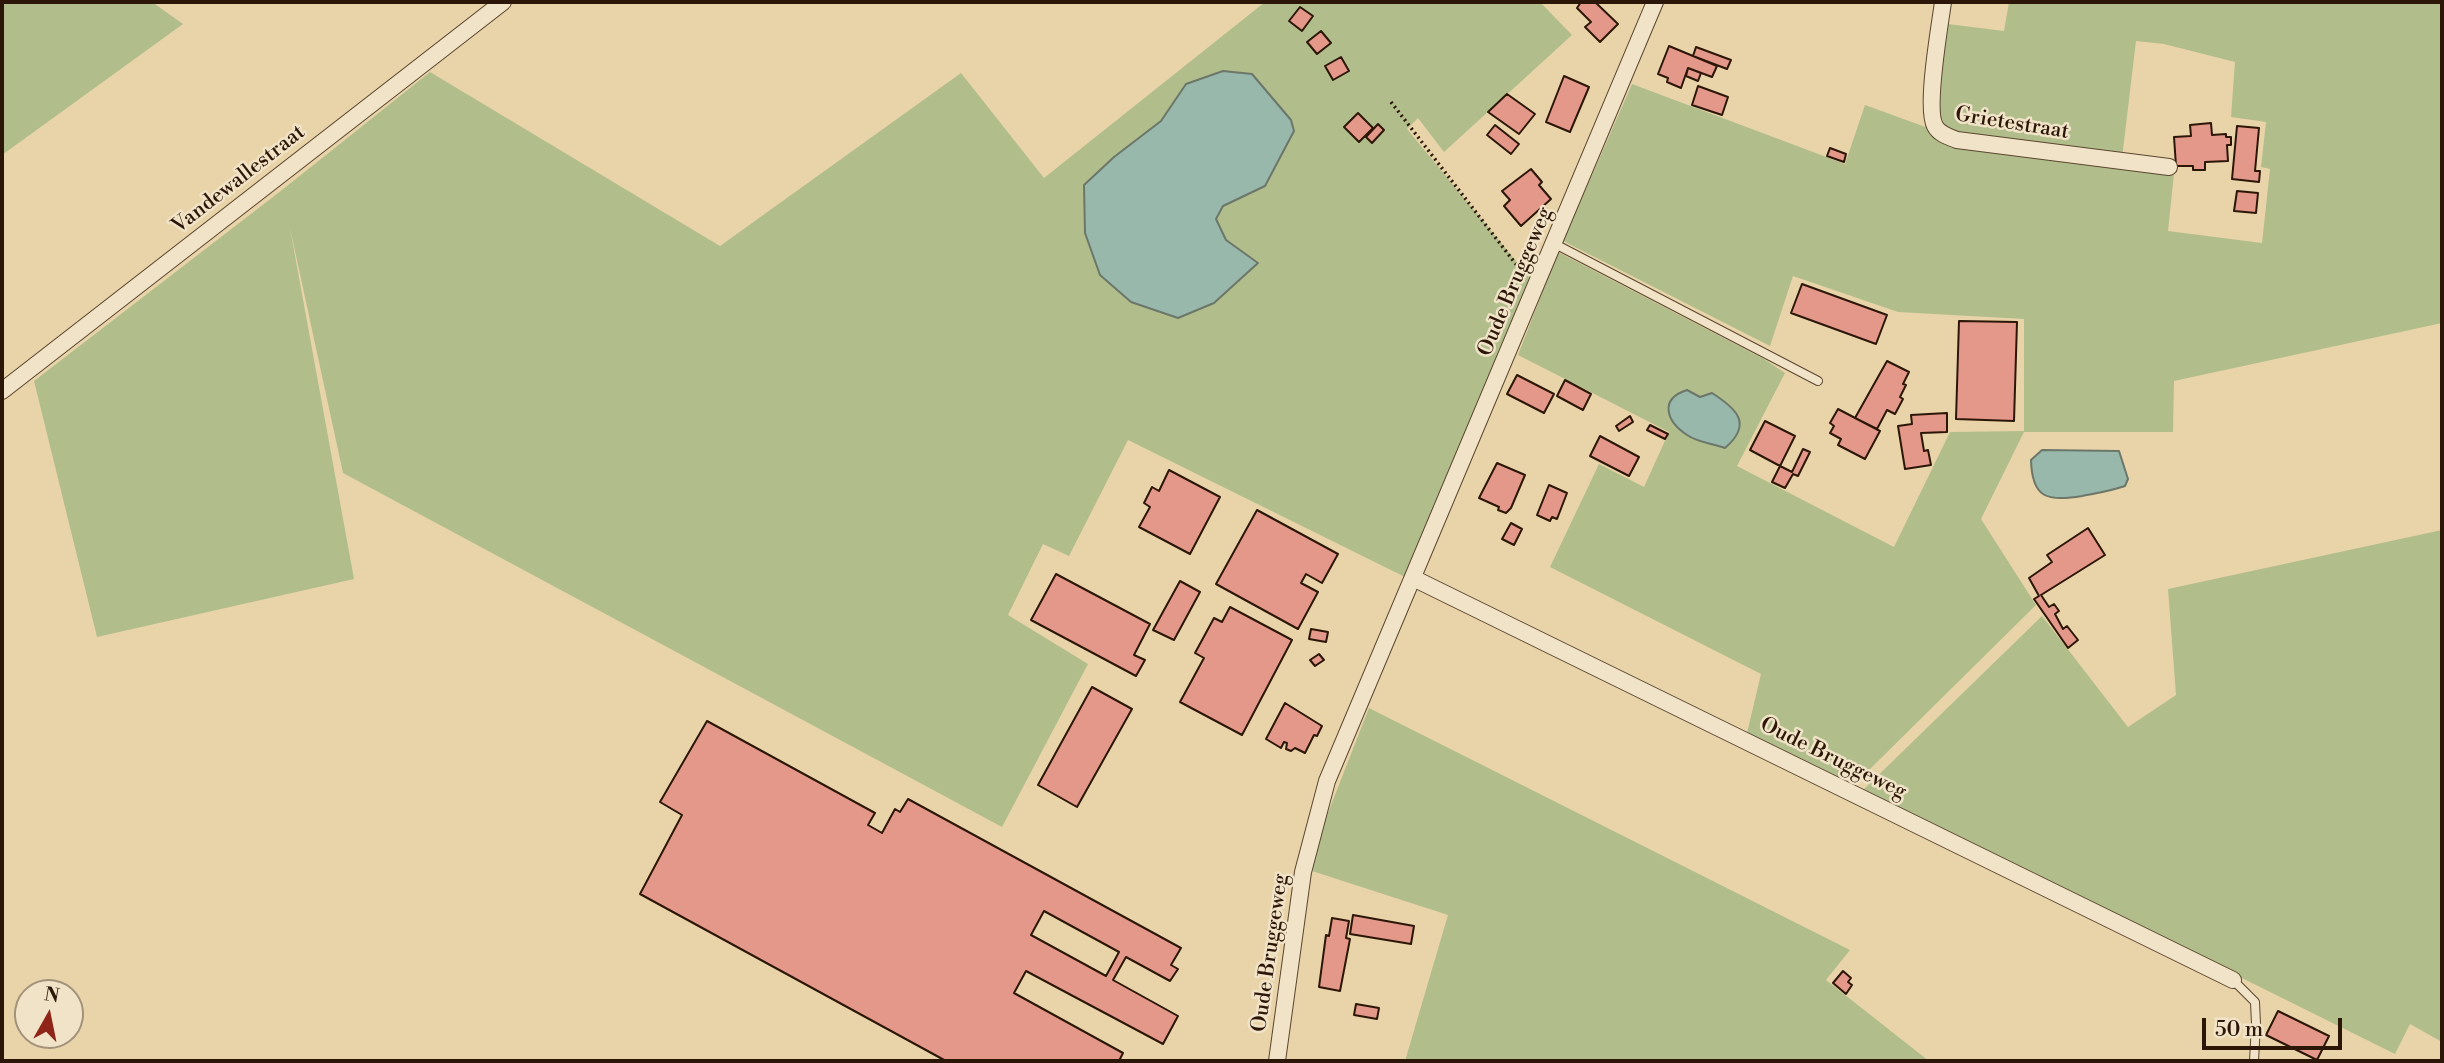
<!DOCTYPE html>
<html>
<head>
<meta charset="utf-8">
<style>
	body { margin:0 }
	#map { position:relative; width:2444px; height:1063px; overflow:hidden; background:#e9d4a9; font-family:"Libre Bodoni",serif }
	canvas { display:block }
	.frame { position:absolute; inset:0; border:4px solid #2c1608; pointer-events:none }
	.north { position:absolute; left:14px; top:979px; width:70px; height:70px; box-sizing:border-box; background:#f1e3c7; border:2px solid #a2917b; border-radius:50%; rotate:9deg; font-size:19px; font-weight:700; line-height:28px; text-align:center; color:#2c1608 }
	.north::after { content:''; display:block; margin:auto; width:24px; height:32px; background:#8f2418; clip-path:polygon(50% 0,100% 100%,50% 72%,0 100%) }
	.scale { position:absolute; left:2202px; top:1018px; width:140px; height:32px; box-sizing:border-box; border:4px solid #2c1608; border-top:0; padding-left:9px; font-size:21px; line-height:24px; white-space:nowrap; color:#2c1608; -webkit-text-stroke:5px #f1e3c7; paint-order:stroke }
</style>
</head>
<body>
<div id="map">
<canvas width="2444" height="1063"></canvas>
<div class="frame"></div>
<div class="north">N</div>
<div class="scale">50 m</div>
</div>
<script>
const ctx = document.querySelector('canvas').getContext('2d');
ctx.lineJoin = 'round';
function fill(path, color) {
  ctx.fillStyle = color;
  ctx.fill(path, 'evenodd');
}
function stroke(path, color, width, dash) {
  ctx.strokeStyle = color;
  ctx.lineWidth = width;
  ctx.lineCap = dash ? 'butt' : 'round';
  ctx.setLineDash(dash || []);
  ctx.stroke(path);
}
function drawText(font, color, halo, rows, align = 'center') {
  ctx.font = font + ' "Libre Bodoni",serif';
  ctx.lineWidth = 5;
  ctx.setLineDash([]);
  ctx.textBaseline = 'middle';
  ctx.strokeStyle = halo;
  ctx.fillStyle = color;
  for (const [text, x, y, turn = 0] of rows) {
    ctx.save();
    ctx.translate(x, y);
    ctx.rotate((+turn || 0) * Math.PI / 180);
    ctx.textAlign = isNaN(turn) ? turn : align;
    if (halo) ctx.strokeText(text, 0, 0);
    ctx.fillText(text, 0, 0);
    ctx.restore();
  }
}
fill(new Path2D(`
	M2 2H152L183 24 2 155Z
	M1265 2H1540L1572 35 1444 152 1418 118 1407 129 1530 278 1405 577 1128 440 1069 556 1043 544 1008 615 1088 664 1002 827 343 473 290 228 354 579 97 637 34 381 282 190 430 72 720 246 961 73 1044 178ZM1186 84 1265 186 1223 206 1216 219 1226 240 1258 262 1131 302 1100 275 1085 233 1114 157 1161 121Z
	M2009 2H2442V323L2174 381 2173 432H2024L1981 519 2036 605 1869 770 1853 779 1837 777 1747 733 1761 674 1550 567 1599 464 1644 487 1669 432 1518 355 1558 252 1764 359 1785 373 1737 466 1894 547 1950 432 2024 431V319L1898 312 1793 276 1770 346 1563 241 1632 84 1845 164 1865 105 1931 129 1937 20 1948 24 2004 31ZM2136 41 2164 44 2235 62 2231 117 2266 122 2261 167 2270 169 2262 243 2168 231 2175 164 2122 158Z
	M2442 530V1042L2410 1024 2395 1054 1863 790 2042 616 2128 727 2176 695 2168 589Z
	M1369 708 1850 950 1826 980 1929 1061H1405L1448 915 1312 871 1322 828Z`), '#b1be8c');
const water = new Path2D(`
	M1223 71 1252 74 1291 120 1294 131 1265 186 1223 206 1216 219 1226 240 1258 263 1214 303 1178 318 1131 302 1100 275 1085 233 1084 185 1114 157 1161 121 1186 84Z
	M1687 390 1700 397 1712 393C1737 409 1753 424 1725 448 1713 444 1697 442 1687 435 1666 421 1659 399 1687 390Z
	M2042 450 2119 451 2128 479 2125 486C2111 491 2096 493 2082 496 2047 502 2032 498 2031 460Z`);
fill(water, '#97b8ab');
stroke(water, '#6c776a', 2);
const building = new Path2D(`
	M1581 2H1595L1618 24 1600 42 1585 27 1591 22 1577 8Z
	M1300 7 1313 16 1302 31 1289 21Z
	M1321 31 1331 43 1317 54 1307 42Z
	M1669 46 1717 66 1712 77 1688 68 1681 88 1667 82 1668 78 1658 74Z
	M1696 47 1731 60 1727 69 1693 56Z
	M1341 57 1349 71 1333 80 1325 66Z
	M1688 68 1701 73 1698 81 1686 76Z
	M1564 76 1589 87 1570 132 1546 122Z
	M1698 86 1728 97 1722 115 1692 105Z
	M1507 94 1535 114 1519 134 1488 112Z
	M1358 113 1373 128 1359 142 1344 127Z
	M2211 123 2212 135 2226 134V137H2231V145H2227L2228 161 2205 162V170H2193V166H2176L2174 137 2191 136 2190 125Z
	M1378 124 1384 130 1372 143 1366 137Z
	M1495 125 1519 144 1511 154 1487 135Z
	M2237 126 2259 128 2255 171H2260L2259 182 2232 179Z
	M1830 148 1846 154 1844 162 1827 156Z
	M1531 169 1542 182 1539 185 1551 199 1521 226 1504 206 1510 200 1502 191Z
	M2237 191 2258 193 2256 213 2234 211Z
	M1802 284 1887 315 1876 344 1791 313Z
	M1959 321 2017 322 2014 421 1956 419Z
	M1887 361 1909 372 1903 384 1906 385 1900 397 1903 399 1895 414 1887 410 1877 429 1855 418Z
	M1517 375 1554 394 1544 413 1507 394Z
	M1565 380 1591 394 1583 410 1557 396Z
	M1838 409 1880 431 1865 459 1838 445 1841 439 1830 433 1834 426 1830 423Z
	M1947 413V432L1921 433 1924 451 1928 450 1931 465 1905 469 1898 426 1912 424 1911 415Z
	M1630 416 1633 422 1619 431 1616 426Z
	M1765 421 1795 436 1780 466 1750 450Z
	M1650 425 1668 434 1665 439 1647 430Z
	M1600 436 1639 457 1629 476 1590 456Z
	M1803 449 1810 452 1798 476 1793 474 1785 488 1772 482 1780 466 1792 472Z
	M1497 463 1525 475 1511 508 1506 513 1498 510 1499 507 1479 498Z
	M1169 470 1220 497 1190 554 1139 527 1150 507 1144 503 1152 487 1159 491Z
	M1549 485 1567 493 1557 519 1552 517 1550 521 1537 515Z
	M1257 510 1338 554 1322 583 1306 574 1301 583 1318 592 1298 629 1216 584Z
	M1511 523 1522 529 1514 545 1502 539Z
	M2088 528 2105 555 2041 595 2049 607 2054 604 2059 611 2055 614 2063 629 2067 626 2078 640 2068 648 2034 599 2039 596 2029 578 2052 562 2047 555Z
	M1056 574 1150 624 1134 655 1145 660 1136 676 1031 620Z
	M1180 581 1200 592 1174 640 1153 630Z
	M1230 607 1292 640 1242 735 1180 702 1204 658 1195 653 1214 618 1222 622Z
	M1311 629 1328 632 1326 642 1309 639Z
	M1319 654 1324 660 1315 666 1310 660Z
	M1092 687 1132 709 1077 807 1038 785Z
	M1285 703 1322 726 1317 736 1314 735 1305 753 1295 748 1291 751 1286 749 1287 743 1284 742 1281 748 1266 739Z
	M707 721 875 813 868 825 882 833 895 809 900 812 908 799 1181 948 1171 965 1178 969 1170 981 1126 957 1113 980 1178 1016 1163 1044 1026 971 1014 993 1123 1053 1119 1061H946L640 894 682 815 660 802ZM1044 911 1119 952 1106 976 1031 935Z
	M1353 915 1414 926 1411 944 1350 934Z
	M1332 918 1349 921 1346 938 1350 939 1340 991 1319 987 1326 935 1329 936Z
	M1843 971 1851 978 1848 982 1852 985 1846 994 1833 983Z
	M1356 1004 1379 1008 1377 1019 1354 1015Z
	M2278 1011 2329 1036 2317 1060 2266 1035Z`);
fill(building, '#e39889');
stroke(building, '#2c1608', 2);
const lane = new Path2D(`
	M1555 244 1818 381
	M2233 980 2255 1002 2256 1024 2254 1061`);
const street = new Path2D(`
	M1943 2C1940 25 1925 108 1935 126 1939 134 1949 137 1957 140L2169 167
	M2 391 503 2
	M1413 578 2233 980
	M1277 1061 1303 872 1327 781 1655 2`);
stroke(lane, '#5b4630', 10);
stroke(street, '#5b4630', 18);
stroke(new Path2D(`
	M1391 102 1522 272`), '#2c1608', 3.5, [2, 3.5]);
stroke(lane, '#f1e3c7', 8);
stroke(street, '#f1e3c7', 16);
drawText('21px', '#2c1608', '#f1e3c7', [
	["Grietestraat",2012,124,9],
	["Vandewallestraat",239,180,-38],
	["Oude Bruggeweg",1516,282,-67],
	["Oude Bruggeweg",1833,759,26],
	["Oude Bruggeweg",1271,953,-82]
]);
</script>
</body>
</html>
